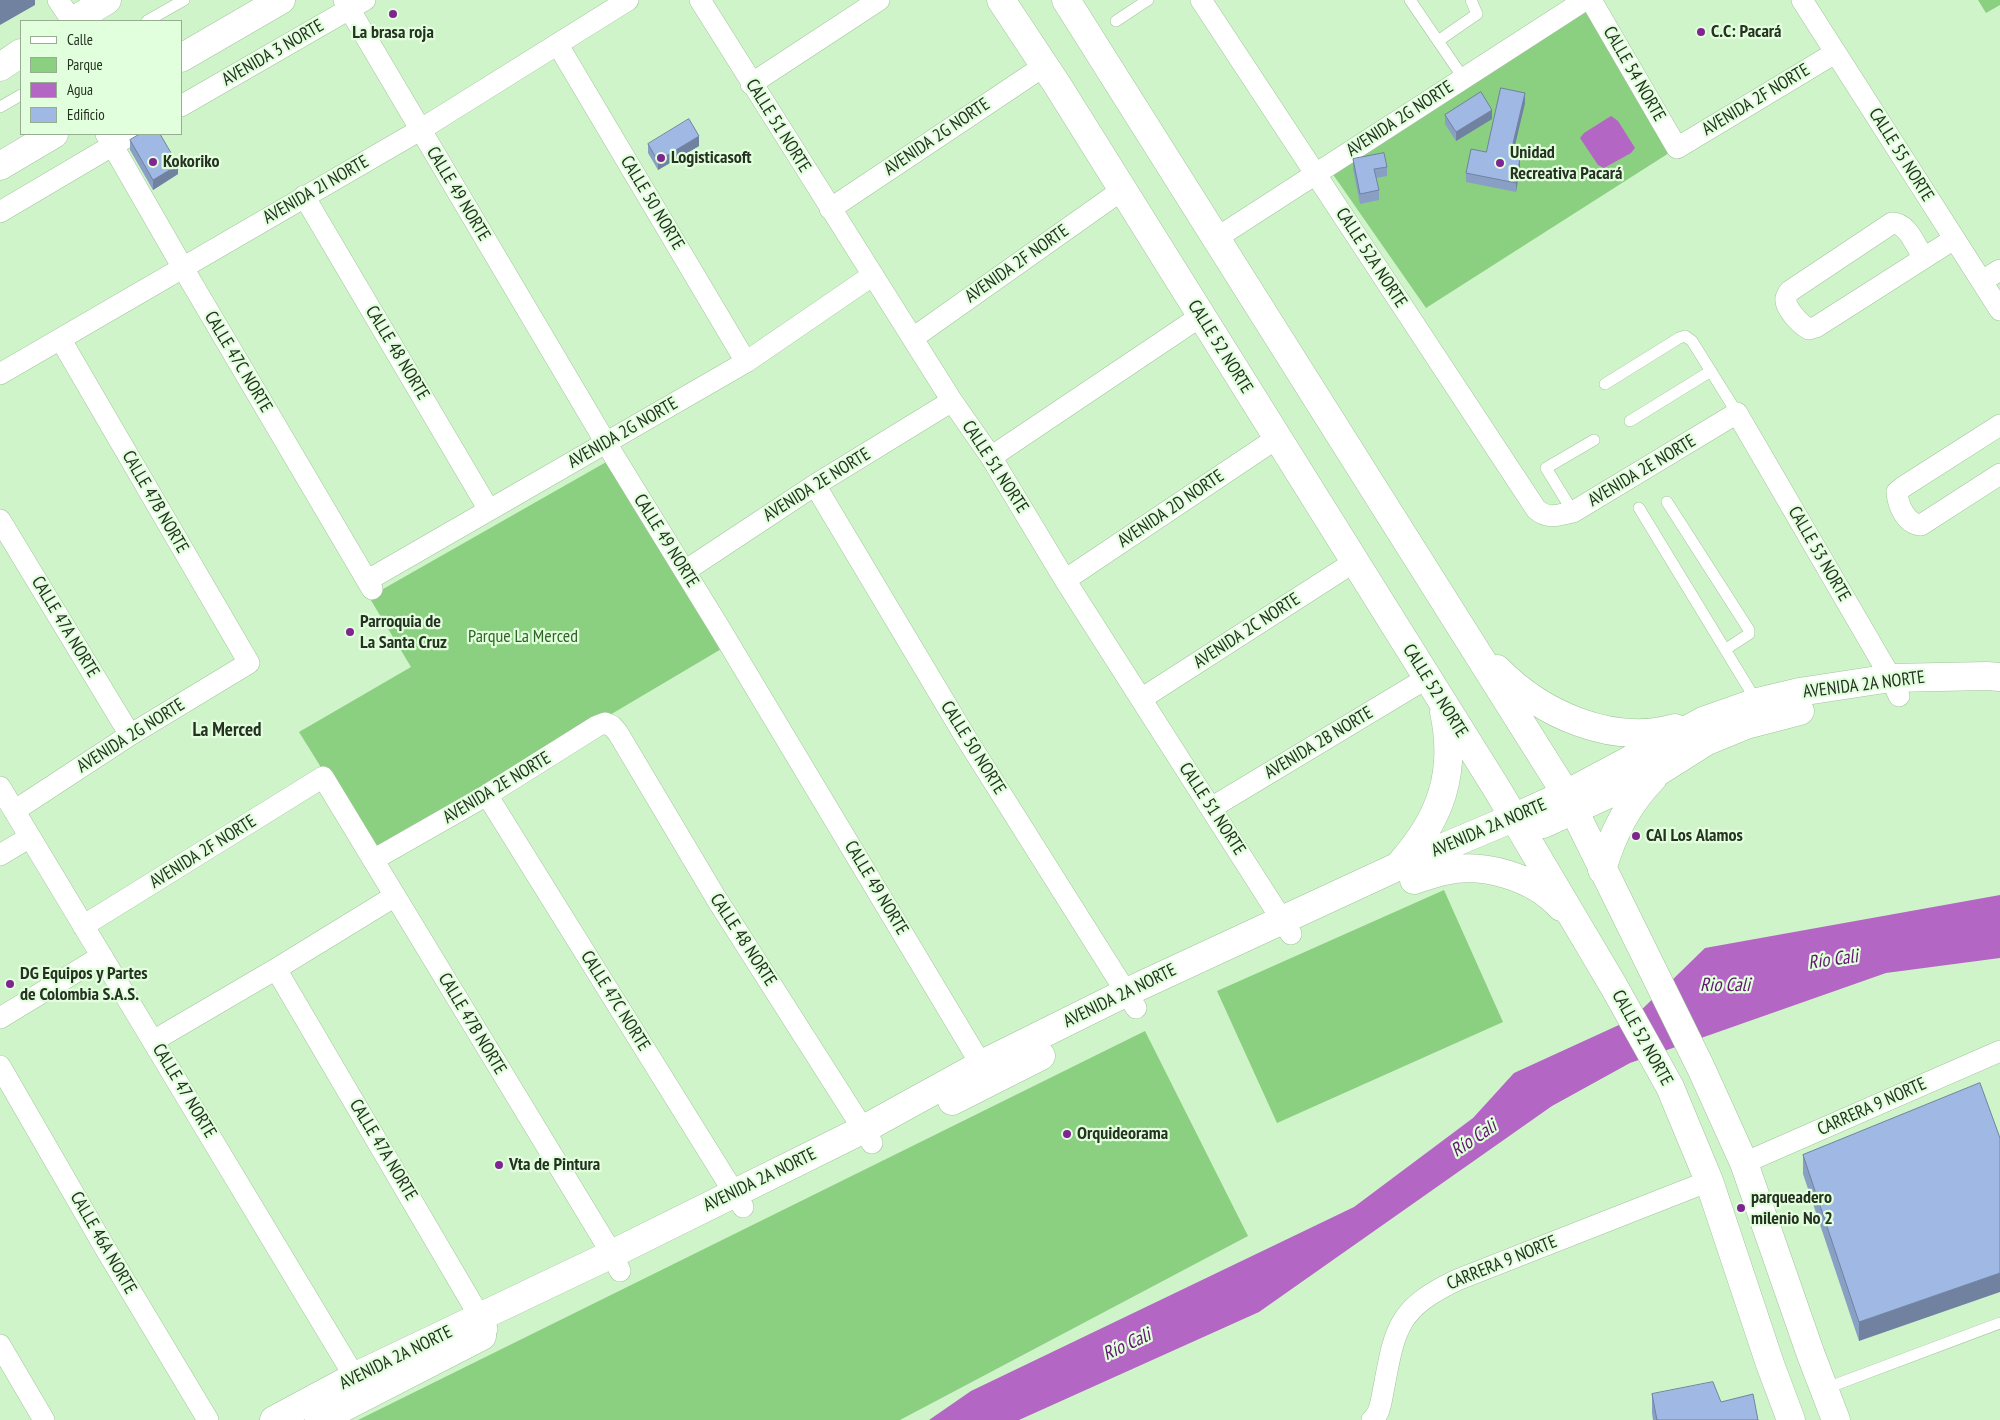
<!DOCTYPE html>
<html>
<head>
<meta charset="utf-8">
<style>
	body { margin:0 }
	#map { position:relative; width:2000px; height:1420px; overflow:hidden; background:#d0f4ca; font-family:"PT Sans Narrow",sans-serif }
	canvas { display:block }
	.legend { position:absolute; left:20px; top:20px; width:162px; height:115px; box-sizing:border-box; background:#e2ffdd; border:1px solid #96ad92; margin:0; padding:6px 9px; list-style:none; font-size:15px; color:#253222 }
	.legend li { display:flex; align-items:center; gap:10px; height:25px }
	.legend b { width:25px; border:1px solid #96ad92 }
</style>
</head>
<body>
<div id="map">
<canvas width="2000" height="1420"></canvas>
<ul class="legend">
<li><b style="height:6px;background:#fff"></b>Calle</li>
<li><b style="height:14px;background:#8bcf80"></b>Parque</li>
<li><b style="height:14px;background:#b466c4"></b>Agua</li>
<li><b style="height:14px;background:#a0b9e4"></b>Edificio</li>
</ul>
</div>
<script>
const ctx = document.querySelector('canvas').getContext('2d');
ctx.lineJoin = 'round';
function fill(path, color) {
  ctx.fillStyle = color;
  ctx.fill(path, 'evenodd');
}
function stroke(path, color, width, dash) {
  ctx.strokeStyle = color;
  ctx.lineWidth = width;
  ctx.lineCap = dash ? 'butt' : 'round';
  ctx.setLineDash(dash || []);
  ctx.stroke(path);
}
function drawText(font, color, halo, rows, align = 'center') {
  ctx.font = font + ' "PT Sans Narrow",sans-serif';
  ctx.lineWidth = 4.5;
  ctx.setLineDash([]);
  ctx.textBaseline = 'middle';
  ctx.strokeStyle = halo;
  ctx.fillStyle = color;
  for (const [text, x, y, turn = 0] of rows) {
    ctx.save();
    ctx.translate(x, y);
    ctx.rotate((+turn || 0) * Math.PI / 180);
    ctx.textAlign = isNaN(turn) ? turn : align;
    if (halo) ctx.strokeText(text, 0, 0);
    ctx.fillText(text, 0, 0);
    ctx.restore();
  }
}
fill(new Path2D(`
	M1978 0H2000V5L1986 13Z
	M1585 9 1669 153 1426 308 1332 173Z
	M608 461 723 648 375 854 299 732 411 667 369 597Z
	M1444 890 1503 1022 1277 1123 1217 991Z
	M1145 1031 1248 1236 900 1420H358Z`), '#8bcf80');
fill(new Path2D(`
	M1611 116 1618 121 1635 148 1631 153 1604 168 1598 165 1580 138 1584 133Z
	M2000 895V958L1886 973 1630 1063 1552 1106 1259 1312 1019 1420H929L971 1391 1354 1207 1473 1118 1514 1073 1632 1019 1705 948Z`), '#b466c4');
const service = new Path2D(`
	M1410 0 1464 79
	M147 21 184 0
	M1116 21 1148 0
	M1438 41 1477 14 1471 0
	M0 107 21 95
	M1605 384 1679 338 1685 336 1692 341 1737 413
	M1630 421 1711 371
	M1667 502 1749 630V634L1726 649
	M1639 508 1757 702
	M1573 512 1546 468 1594 440
	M1824 1389 2000 1323`);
const minor = new Path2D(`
	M58 0 72 21
	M344 0 606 443 719 627 988 1076
	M700 0 952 401 991 457 1065 580 1291 934
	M1201 0 1536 509C1548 520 1558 515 1573 512L1737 413 1891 678 1899 696
	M1591 0 1677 148 1835 53
	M1802 0 2000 310
	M558 45 746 362
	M751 84 879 0
	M181 106 365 0
	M106 134 183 268 372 589
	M304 196 489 510
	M830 209 1044 66
	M0 212 132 134
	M1215 239 1585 0
	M1923 257C1915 245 1908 223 1892 223L1790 291C1789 292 1786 296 1786 298 1784 308 1801 325 1809 329L1816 327 1954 239
	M1982 281 2000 270
	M913 338 1122 190
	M0 374 420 130 628 0
	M2000 425 1903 487 1897 492C1898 506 1906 524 1921 525L2000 474
	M991 457 1201 316
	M815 485 966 738 1136 1008
	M0 520 130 735
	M685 571 815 485 952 401
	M368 580 746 362 873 275
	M1065 580 1277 438
	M1141 699 1354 562
	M0 787 362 1389
	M487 795 743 1207
	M1211 808 1427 678
	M14 811 130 735 249 663 61 340
	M0 855 30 837
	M373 860 487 795 597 726 605 723 612 726 618 733 716 898 872 1143
	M83 926 323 777 612 1254 620 1271
	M276 969 487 1329
	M0 1018 102 956
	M153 1041 276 969 395 896
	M0 1066 105 1248 208 1420
	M1744 1163 2000 1051
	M0 1345 44 1420
	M1372 1420C1380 1414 1381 1402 1383 1392 1395 1329 1396 1309 1457 1280L1709 1181`);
const secondary = new Path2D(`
	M1001 0 1058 86 1497 789 1613 985 1670 1087 1709 1181 1770 1364 1791 1420
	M1066 0 1566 794 1701 1068 1744 1163 1811 1355 1836 1420
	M1497 669C1541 714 1612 746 1675 728
	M1543 824 1661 770 1707 741 1746 725 1800 711
	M1401 863C1441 818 1457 772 1444 712
	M1602 870C1612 835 1627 804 1653 778
	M1414 880C1424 877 1434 873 1444 871 1483 862 1534 877 1561 907
	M952 1101 1041 1056
	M274 1420 356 1376 612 1254 864 1129 982 1064 1127 992 1399 866 1513 818 1566 794 1703 721 1757 702 1799 692 1891 678 1987 676 2000 677
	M319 1420 482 1336`);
const primary = new Path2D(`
	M73 21 107 0
	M181 58 281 0
	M0 67 21 53
	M0 166 54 134`);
stroke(service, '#a1c49b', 12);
stroke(minor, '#a1c49b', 22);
stroke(secondary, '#a1c49b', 29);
stroke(primary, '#a1c49b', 29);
stroke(service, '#fff', 11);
stroke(minor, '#fff', 21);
stroke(secondary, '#fff', 28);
stroke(primary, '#fff', 28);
fill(new Path2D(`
	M1525 103 1512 157 1520 168 1516 192 1466 182V173L1486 152Z
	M1445 115 1492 119 1456 141 1445 124Z
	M130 140 178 174 153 190 130 150Z
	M648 144 699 146 658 170 648 153Z
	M1353 159 1387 167V176L1376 178 1379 190V200L1360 204 1353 169Z
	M1980 1083 1859 1341 1803 1174V1155Z
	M1652 1394 1721 1402 1758 1420H1653L1652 1413Z`), '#8a9fc4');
fill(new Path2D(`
	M0 0H35V5L0 25Z
	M1525 93V103L1510 166V156Z
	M1492 110V119L1456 141V132Z
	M699 136V146L658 170V161Z
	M1520 158V168L1516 192V183Z
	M178 165V174L153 190V180Z
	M2000 1273V1292L1859 1341V1322Z`), '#7082a0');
const building = new Path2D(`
	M1501 88 1525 93 1510 156 1520 158 1516 183 1466 173 1471 149 1486 152Z
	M1481 92 1492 110 1456 132 1445 115Z
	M689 119 699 136 658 161 648 144Z
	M140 134H160L178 165 153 180 130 140Z
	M1384 153 1387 167 1374 169 1379 190 1360 194 1353 159Z
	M1980 1083 2000 1138V1273L1859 1322 1803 1155Z
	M1713 1382 1721 1402 1753 1394 1758 1420H1657L1652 1394Z`);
fill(building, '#a0b9e4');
stroke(building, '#7082a0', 1);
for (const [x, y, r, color] of [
	[393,14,5,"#7f2490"],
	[1701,32,5,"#7f2490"],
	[661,158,5,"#7f2490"],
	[153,162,5,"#7f2490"],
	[1500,163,5,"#7f2490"],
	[350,632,5,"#7f2490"],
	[1636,836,5,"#7f2490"],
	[10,984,5,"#7f2490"],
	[1067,1134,5,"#7f2490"],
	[499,1165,5,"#7f2490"],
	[1741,1208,5,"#7f2490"]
]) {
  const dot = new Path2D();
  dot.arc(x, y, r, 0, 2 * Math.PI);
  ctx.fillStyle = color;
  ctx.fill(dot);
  stroke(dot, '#e2ffdd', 2);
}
drawText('bold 18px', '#253222', '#e2ffdd', [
	["C.C: Pacará",1711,32],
	["La brasa roja",393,33,"center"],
	["Unidad",1510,153],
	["Recreativa Pacará",1510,174],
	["Logisticasoft",671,158],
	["Kokoriko",163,162],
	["Parroquia de",360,622],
	["La Santa Cruz",360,643],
	["CAI Los Alamos",1646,836],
	["DG Equipos y Partes",20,974],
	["de Colombia S.A.S.",20,995],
	["Orquideorama",1077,1134],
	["Vta de Pintura",509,1165],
	["parqueadero",1751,1198],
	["milenio No 2",1751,1219]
], 'left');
drawText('18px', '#253222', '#e2ffdd', [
	["AVENIDA 3 NORTE",273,53,-30],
	["CALLE 54 NORTE",1634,74,60],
	["AVENIDA 2F NORTE",1756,100,-31],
	["AVENIDA 2G NORTE",1400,119,-33],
	["CALLE 51 NORTE",778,126,58],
	["AVENIDA 2G NORTE",937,137,-34],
	["CALLE 55 NORTE",1901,155,58],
	["AVENIDA 2I NORTE",316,190,-30],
	["CALLE 49 NORTE",458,194,59],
	["CALLE 50 NORTE",652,203,59],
	["CALLE 52A NORTE",1371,258,57],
	["AVENIDA 2F NORTE",1017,264,-35],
	["CALLE 52 NORTE",1220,347,58],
	["CALLE 48 NORTE",397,353,59],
	["CALLE 47C NORTE",238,362,59],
	["AVENIDA 2G NORTE",623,433,-30],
	["CALLE 51 NORTE",995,467,57],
	["AVENIDA 2E NORTE",1642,471,-31],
	["AVENIDA 2E NORTE",817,485,-32],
	["CALLE 47B NORTE",155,502,60],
	["AVENIDA 2D NORTE",1171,509,-34],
	["CALLE 49 NORTE",666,541,58],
	["CALLE 53 NORTE",1819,554,60],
	["CALLE 47A NORTE",65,627,59],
	["AVENIDA 2C NORTE",1247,631,-33],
	["AVENIDA 2A NORTE",1864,685,-7],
	["CALLE 52 NORTE",1435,691,58],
	["AVENIDA 2G NORTE",131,736,-32],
	["AVENIDA 2B NORTE",1319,743,-31],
	["CALLE 50 NORTE",973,748,58],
	["AVENIDA 2E NORTE",497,788,-31],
	["CALLE 51 NORTE",1212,809,57],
	["AVENIDA 2A NORTE",1489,828,-23],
	["AVENIDA 2F NORTE",203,852,-32],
	["CALLE 49 NORTE",876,888,59],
	["CALLE 48 NORTE",743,940,57],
	["AVENIDA 2A NORTE",1120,996,-26],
	["CALLE 47C NORTE",615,1001,58],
	["CALLE 47B NORTE",472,1024,59],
	["CALLE 52 NORTE",1642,1038,61],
	["CALLE 47 NORTE",184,1091,59],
	["CARRERA 9 NORTE",1872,1107,-24],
	["CALLE 47A NORTE",383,1150,59],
	["AVENIDA 2A NORTE",760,1180,-26],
	["CALLE 46A NORTE",103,1243,60],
	["CARRERA 9 NORTE",1502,1263,-22],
	["AVENIDA 2A NORTE",396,1358,-26]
]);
drawText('18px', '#2c6423', '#e2ffdd', [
	["Parque La Merced",523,637]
]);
drawText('bold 19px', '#253222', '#e2ffdd', [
	["La Merced",227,731]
]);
drawText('italic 19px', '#60166e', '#e2ffdd', [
	["Río Cali",1833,960,-8],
	["Rio Cali",1725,986],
	["Río Cali",1474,1139,-34],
	["Río Cali",1127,1345,-25]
]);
</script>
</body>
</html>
